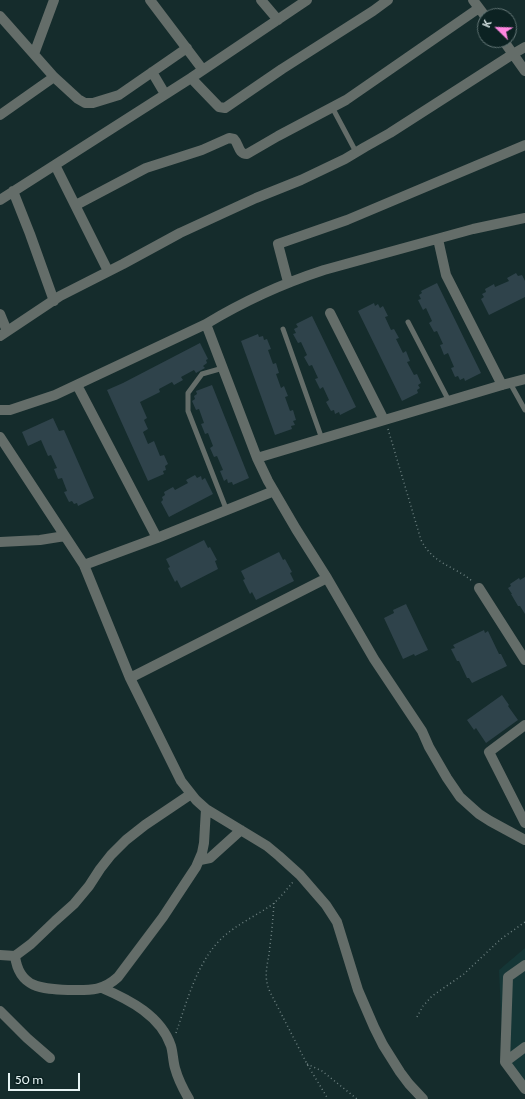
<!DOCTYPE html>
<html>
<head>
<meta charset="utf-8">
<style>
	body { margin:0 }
	#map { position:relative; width:525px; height:1099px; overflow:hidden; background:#152c2c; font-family:Cabin,sans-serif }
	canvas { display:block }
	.north { position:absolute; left:477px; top:8px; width:40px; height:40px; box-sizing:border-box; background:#0c2222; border:1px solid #637676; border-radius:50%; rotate:293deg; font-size:11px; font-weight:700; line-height:16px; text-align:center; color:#e6f3f3 }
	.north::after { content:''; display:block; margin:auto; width:14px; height:18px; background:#fe86e0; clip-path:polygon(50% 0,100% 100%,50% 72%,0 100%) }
	.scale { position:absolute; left:8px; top:1073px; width:72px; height:18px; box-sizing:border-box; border:2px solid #e6f3f3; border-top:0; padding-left:5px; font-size:12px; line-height:14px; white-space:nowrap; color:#e6f3f3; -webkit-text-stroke:3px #0c2222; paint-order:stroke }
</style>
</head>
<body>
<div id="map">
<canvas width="525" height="1099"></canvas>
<div class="north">K</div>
<div class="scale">50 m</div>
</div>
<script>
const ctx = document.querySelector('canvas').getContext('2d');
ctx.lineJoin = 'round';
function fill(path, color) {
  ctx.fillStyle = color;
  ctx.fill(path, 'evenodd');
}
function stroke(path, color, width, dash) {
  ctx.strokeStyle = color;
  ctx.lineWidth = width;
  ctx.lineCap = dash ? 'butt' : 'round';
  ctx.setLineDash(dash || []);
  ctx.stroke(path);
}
fill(new Path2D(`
	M525 948V1093L503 1057 499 970Z`), '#153636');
fill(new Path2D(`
	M516 273 518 276 522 275 525 281V297L489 315 481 299 484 297 482 294 486 292 485 289 494 284 495 287 509 281 507 278Z
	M437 283 481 373 465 381 464 378 460 380 458 376 455 377 451 368 454 367 448 353 444 355 440 345 443 344 437 331 434 332 429 323 432 321 426 308 423 310 418 300 421 299 419 295 422 293 421 291Z
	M374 303 375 306 378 304 380 308 383 306 388 316 385 317 391 330 394 329 399 338 396 339 403 353 406 351 410 361 407 362 414 375 417 374 421 383 418 385 420 388 417 390 418 393 402 401 358 311Z
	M312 316 356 407 340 415 339 412 335 414 334 410 331 411 326 402 329 400 323 387 320 389 315 379 318 378 312 365 309 366 304 357 307 355 301 342 298 343 293 334 296 333 294 329 298 327 296 324Z
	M258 334 259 337 263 336 264 340 267 339 271 349 268 350 273 364 276 363 279 373 276 374 281 388 284 386 288 396 285 397 290 411 293 410 296 420 293 421 295 425 291 426 292 429 275 435 241 341Z
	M200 343 208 359 206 360 207 363 203 366 205 368 196 373 194 370 181 377 183 380 174 385 172 382 159 389 160 392 140 402 147 418 144 420 148 429 143 432 148 444 154 441 160 456 164 455 168 464 165 466 166 470 163 471 164 474 148 481 107 390 123 383Z
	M212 385 249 478 233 485 232 482 228 483 227 479 224 481 220 471 223 470 217 456 214 457 210 448 213 446 208 433 205 434 201 424 204 423 199 409 196 410 192 401 195 399 194 396 197 394 196 391Z
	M53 418 59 431 64 430 94 498 78 506 77 503 74 504 72 501 69 502 64 492 67 491 62 478 58 479 54 469 57 468 51 455 48 456 41 440 28 446 22 432Z
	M195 475 197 478 201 476 202 480 205 478 213 494 169 517 161 502 163 500 162 497 165 495 164 492 173 487 175 490 188 483 186 480Z
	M204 540 208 548 210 547 217 560 215 561 218 569 181 588 177 580 175 582 168 568 170 567 166 559Z
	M279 552 283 560 285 559 292 572 290 573 294 581 256 600 252 592 250 594 243 580 245 579 241 571Z
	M525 577V614L520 606H518L511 594H512L508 588 511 586 510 584 519 578 520 580Z
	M406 604 428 650 415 656 414 654 403 659 384 618 394 613 393 610Z
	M484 630 485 633 488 631 499 654H501L507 666 472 683 469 678H467L459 661H457L451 649 455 648 453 645Z
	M502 695 509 705 508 706 518 720 486 743 476 728 474 730 467 720Z`), '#2f434b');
stroke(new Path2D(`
	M388 429 421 540C434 565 453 565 472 581
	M274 903C273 917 272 931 270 945 269 963 262 974 270 992L307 1064 328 1099
	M417 1017 423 1006 432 996 464 974 501 939 525 922
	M176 1033C187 1001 197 962 222 938 237 924 256 916 273 904 280 898 287 889 293 882
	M307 1064 322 1071 357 1099`), '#6d8080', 1.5, [1, 3]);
stroke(new Path2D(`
	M332 107 356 152
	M408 322 449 401
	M283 329 322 439
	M223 368 202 374 188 393V411L225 506
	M510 383 525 410`), '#646d69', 5);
stroke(new Path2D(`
	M150 0 203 70
	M261 0 278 20
	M473 0 485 16
	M0 16 54 77 78 99 85 103H93L119 95 187 48
	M503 40 525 71
	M34 54 54 0
	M152 72 165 94
	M191 78 217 105 219 107 225 108 282 69 373 11 388 0
	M0 115 54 77
	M55 165 108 271
	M13 191 30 234 54 301
	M0 200 191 78 307 0
	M76 205 146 168 202 150 229 138 234 139C239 144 238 154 247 154L278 136 346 100 479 8
	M438 239 446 275 502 385
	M288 282 278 244 347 220 525 145
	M330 313 384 420
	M0 314 7 331
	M206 324C244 301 281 284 324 270L473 229 525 218
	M0 336 60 296 123 264 180 233 256 198 301 180 345 159 365 147 390 133 513 54 525 47
	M77 385 157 538
	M0 410H10L55 395 206 324 257 458 268 481 296 529 327 578 374 659 422 731 429 747 447 778 460 797 479 814 490 821 525 840
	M0 437 84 565 130 678 181 781 196 800 206 809 267 846 279 856 300 875 326 905 337 922 358 990 374 1027 383 1045 400 1072 409 1084 423 1099
	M257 458 502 385 525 379
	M0 542 40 540 65 536
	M84 565 157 538 274 491
	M479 588 525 660
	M130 678 327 578
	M525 725 489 752 525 823
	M200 860 210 858 241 830
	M0 955 15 956 31 944 55 921 74 904 89 886 100 869 111 855 126 840 145 825 191 794
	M15 956C19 988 42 989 68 990 88 990 102 992 118 977L163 917 196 867 202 853 204 843 206 809
	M525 965 508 977 505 1062 525 1089
	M102 988C130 1000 161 1016 171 1046 173 1053 173 1061 175 1068 178 1079 183 1089 189 1099
	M0 1011 27 1038 50 1058
	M505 1062 525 1047`), '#646d69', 10);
</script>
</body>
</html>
